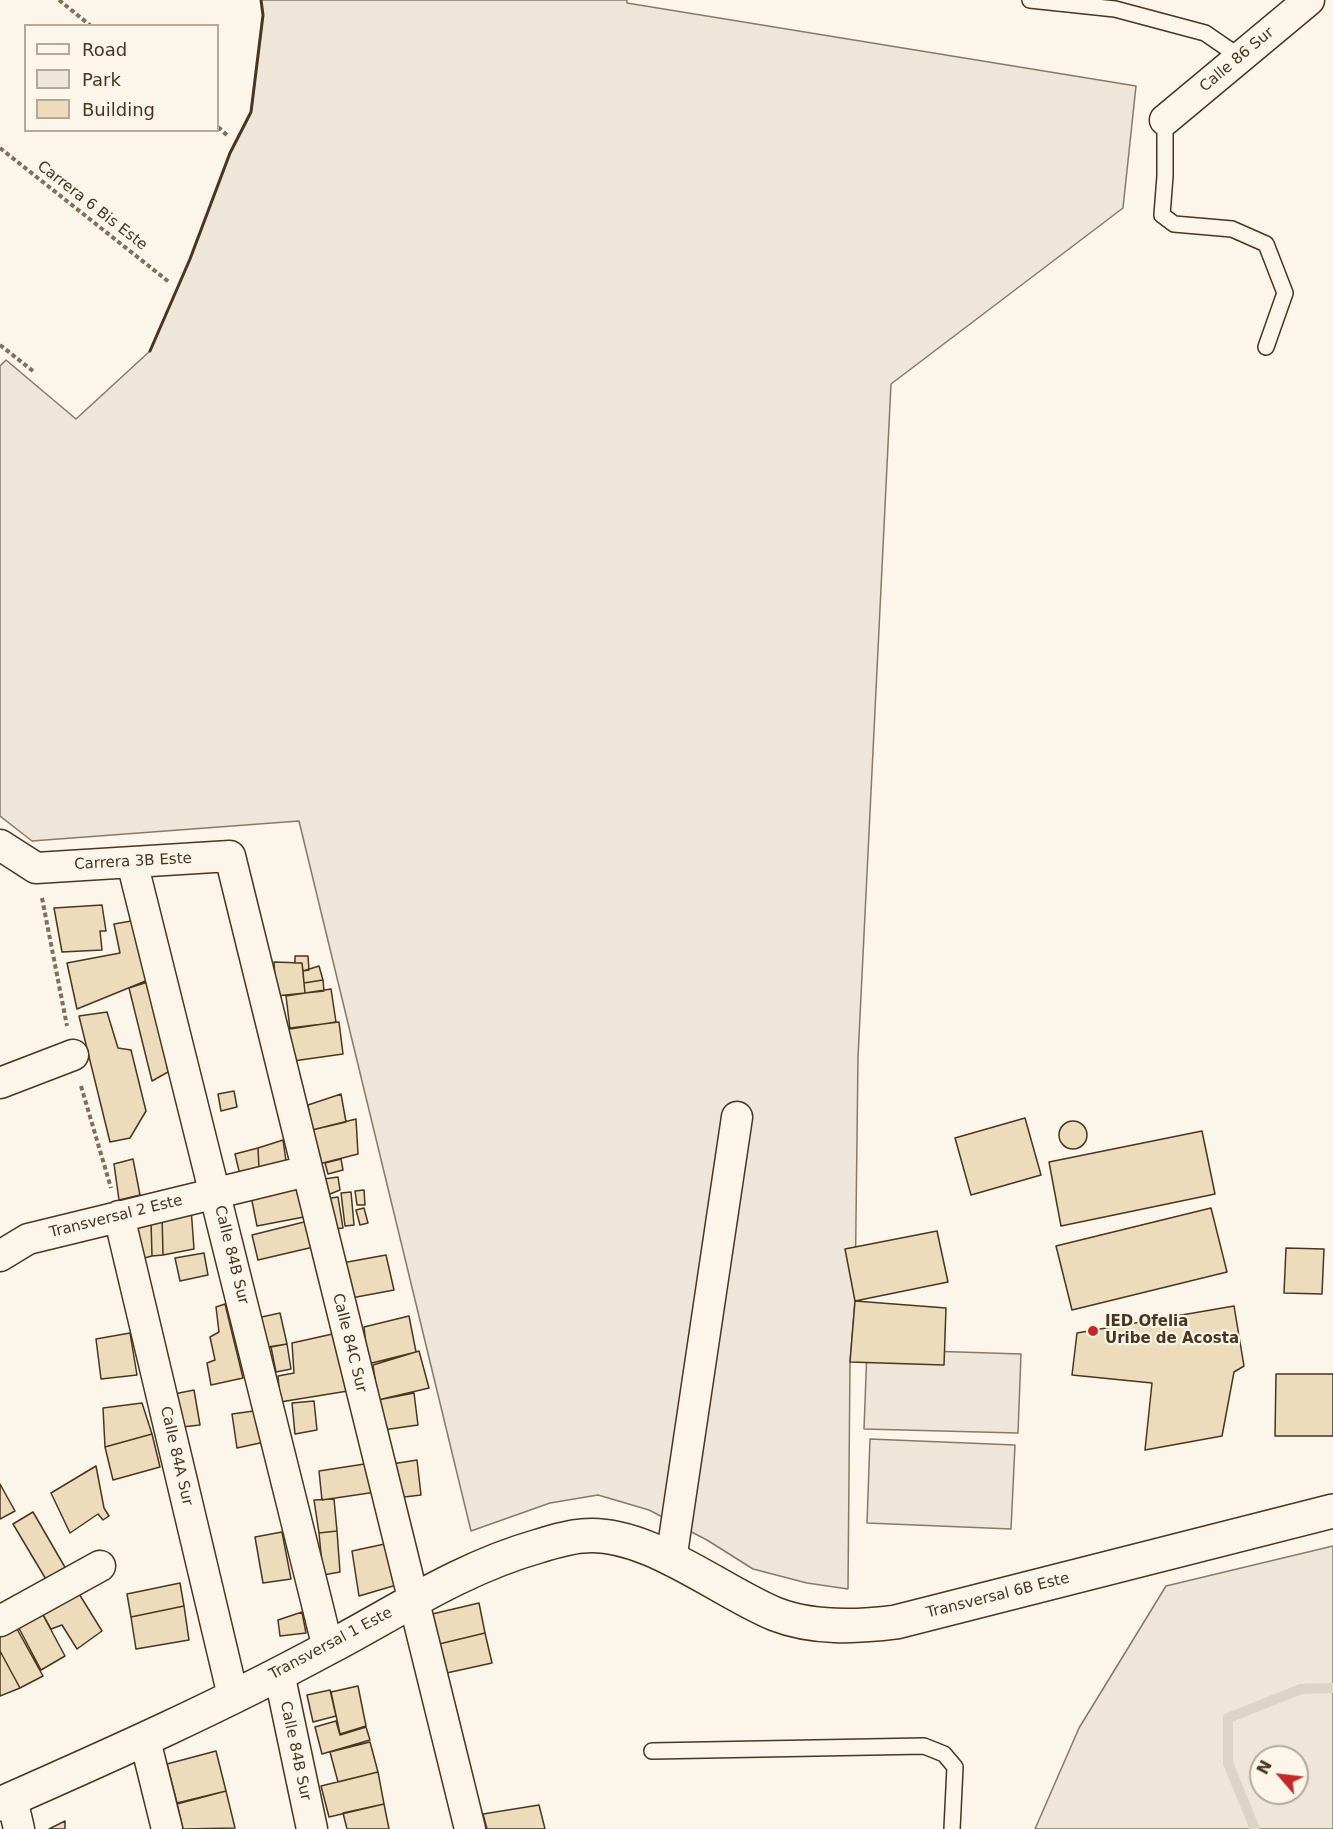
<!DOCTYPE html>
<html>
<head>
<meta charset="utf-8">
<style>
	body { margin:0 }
	#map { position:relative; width:1333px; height:1829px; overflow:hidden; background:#fbf6e9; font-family:"DejaVu Sans",sans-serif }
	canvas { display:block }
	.legend { position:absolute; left:24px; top:24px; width:195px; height:108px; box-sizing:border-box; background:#fbf6e9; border:2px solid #b4a999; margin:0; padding:8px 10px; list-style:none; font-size:18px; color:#4a3520 }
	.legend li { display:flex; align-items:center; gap:12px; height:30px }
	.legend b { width:30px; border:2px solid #b4a999 }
	.north { position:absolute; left:1249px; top:1745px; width:60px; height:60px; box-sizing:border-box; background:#fbf6e9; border:2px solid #b4a999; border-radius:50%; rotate:298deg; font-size:16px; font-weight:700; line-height:24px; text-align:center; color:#4a3520 }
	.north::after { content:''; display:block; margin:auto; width:21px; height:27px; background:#c62828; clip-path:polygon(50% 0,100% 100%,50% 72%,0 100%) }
</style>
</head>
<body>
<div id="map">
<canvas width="1333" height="1829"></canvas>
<ul class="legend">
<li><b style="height:8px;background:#fbf6e9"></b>Road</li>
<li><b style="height:16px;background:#ede6d9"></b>Park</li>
<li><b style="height:16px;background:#ecdcbc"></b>Building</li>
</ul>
<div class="north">N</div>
</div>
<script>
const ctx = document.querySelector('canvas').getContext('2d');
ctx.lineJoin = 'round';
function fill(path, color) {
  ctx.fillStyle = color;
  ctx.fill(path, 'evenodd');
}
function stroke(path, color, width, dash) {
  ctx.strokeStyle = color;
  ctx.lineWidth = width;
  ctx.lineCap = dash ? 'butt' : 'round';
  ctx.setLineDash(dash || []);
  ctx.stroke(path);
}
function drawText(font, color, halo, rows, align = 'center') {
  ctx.font = font + ' "DejaVu Sans",sans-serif';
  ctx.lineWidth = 4.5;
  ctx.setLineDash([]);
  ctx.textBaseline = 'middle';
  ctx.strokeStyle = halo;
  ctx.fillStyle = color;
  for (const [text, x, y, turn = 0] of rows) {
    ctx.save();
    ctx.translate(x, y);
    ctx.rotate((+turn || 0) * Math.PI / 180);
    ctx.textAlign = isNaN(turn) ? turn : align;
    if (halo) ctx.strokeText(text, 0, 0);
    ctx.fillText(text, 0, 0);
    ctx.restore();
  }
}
const green = new Path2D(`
	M261 0H627V3L1136 86 1123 208 891 384 858 1057 855 1301 850 1362 848 1589 807 1583 753 1569 707 1540 649 1510 598 1495 550 1503 471 1531 299 821 32 841 0 816V366L6 360 76 419 150 351 190 259 230 153 251 112 263 16Z
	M867 1349 1021 1354 1018 1433 864 1429Z
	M870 1439 1015 1445 1011 1529 867 1523Z
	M1333 1546V1829H1035L1079 1728 1166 1586ZM1261 1757H1297V1793H1261Z`);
fill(green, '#ede6d9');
stroke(green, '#887966', 1.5);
stroke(new Path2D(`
	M1255 1829 1228 1763V1718L1301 1689 1333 1688`), '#dcd4c6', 10);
const building = new Path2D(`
	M102 905 106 931H100L102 950 62 952 54 908Z
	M137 920 148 980 77 1009 67 963 120 953 114 924Z
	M295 956H308L309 970 303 971 302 963H295Z
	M274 962 302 963 305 993 276 996Z
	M319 966 323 980 304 983 303 971Z
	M154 980 168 1072 152 1081 129 988Z
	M323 980 324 991 305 993 304 983Z
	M331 989 336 1022 290 1029 286 996Z
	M107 1012 118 1048 131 1050 146 1111 130 1138 110 1142 79 1016Z
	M339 1022 343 1054 286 1062 282 1029Z
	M234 1091 237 1107 221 1111 218 1094Z
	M341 1094 346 1122 312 1130 308 1105Z
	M1025 1118 1041 1175 971 1195 955 1138Z
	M356 1119 358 1154 315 1165 312 1130Z
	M1059 1135a14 14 0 1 1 28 0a14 14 0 1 1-28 0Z
	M1202 1131 1215 1194 1061 1226 1049 1162Z
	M283 1140 286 1161 259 1169 258 1148Z
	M258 1148 259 1169 240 1175 235 1154Z
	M133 1159 140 1195 119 1200 114 1164Z
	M341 1159 343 1170 328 1174 325 1163Z
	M315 1165H322L324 1179 338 1177 340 1190 320 1198Z
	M303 1186 309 1216 257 1226 251 1196Z
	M364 1190 365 1205H357L355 1191Z
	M351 1192 354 1225 345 1226 341 1193Z
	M338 1197 343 1228 328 1230 324 1199Z
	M191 1208 194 1249 163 1255 162 1215Z
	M364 1208 368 1223 360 1225 356 1210Z
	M1211 1208 1227 1272 1072 1310 1056 1246Z
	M162 1215 163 1255 152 1256 151 1221Z
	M316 1219 322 1245 258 1260 252 1235Z
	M151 1221 152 1256 137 1260 135 1225Z
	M937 1231 948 1282 855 1301 845 1249Z
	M1286 1248 1324 1249 1322 1294 1284 1293Z
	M204 1253 208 1275 180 1281 175 1258Z
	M386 1255 394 1290 346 1299 342 1263Z
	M855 1301 946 1308 944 1365 850 1362Z
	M225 1304 243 1378 211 1385 207 1363 215 1360 210 1337 219 1332 216 1307Z
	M1234 1306 1244 1366 1234 1372 1222 1436 1145 1450 1152 1383 1072 1375 1077 1333Z
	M280 1313 287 1344 262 1348 257 1318Z
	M409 1316 416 1352 368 1364 364 1327Z
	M130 1333 137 1375 101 1379 96 1339Z
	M337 1333 354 1390 280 1402 278 1376 294 1373 292 1343Z
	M287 1344 291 1369 276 1372 271 1347Z
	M419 1351 429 1388 378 1400 373 1365Z
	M1276 1374H1333V1436H1275Z
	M194 1390 200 1425 173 1428 164 1396Z
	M414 1393 418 1425 383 1430 378 1400Z
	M314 1401 317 1430 295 1434 292 1403Z
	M142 1403 152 1434 105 1447 103 1408Z
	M261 1410 269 1441 237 1448 232 1414Z
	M152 1434 160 1467 113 1480 105 1447Z
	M417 1460 421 1495 396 1498 392 1464Z
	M371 1463 376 1492 322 1500 319 1471Z
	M96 1466 104 1508 109 1516 103 1520 98 1514 70 1533 51 1493Z
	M0 1484 15 1511 0 1519Z
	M334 1499 337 1531 319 1533 314 1500Z
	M33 1512 66 1569 47 1581 13 1524Z
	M337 1531 340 1572 323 1575 319 1533Z
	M282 1532 291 1579 263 1583 255 1537Z
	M394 1542 400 1584 359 1596 352 1551Z
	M180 1583 184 1606 131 1617 127 1594Z
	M73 1584 102 1631 77 1649 62 1625 51 1629 39 1607Z
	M36 1602 65 1656 41 1670 12 1615Z
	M479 1603 485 1633 435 1645 428 1615Z
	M184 1606 189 1640 136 1649 131 1617Z
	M302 1612 306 1633 280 1636 278 1620Z
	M12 1620 43 1676 20 1688 0 1651V1626Z
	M485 1633 492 1663 442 1674 435 1645Z
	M0 1651 20 1688 0 1696Z
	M358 1686 366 1726 340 1734 331 1692Z
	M330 1690 336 1716 313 1722 307 1695Z
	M336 1721 340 1735 366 1727 370 1740 322 1754 315 1727Z
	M370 1742 378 1772 338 1782 330 1752Z
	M216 1751 226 1791 177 1803 167 1764Z
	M378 1772 384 1804 329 1817 321 1786Z
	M226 1791 235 1828 183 1829 177 1804Z
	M384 1804 389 1829H347L343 1813Z
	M539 1805 545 1829H487L483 1814Z
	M65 1821V1829H49Z`);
fill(building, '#ecdcbc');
stroke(building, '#4a3520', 1.5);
const service = new Path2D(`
	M1030 0 1115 9 1205 33 1240 57
	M1165 120V176L1162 215 1174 224 1232 229 1266 244 1285 293 1266 347
	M652 1751 924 1746 944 1754 955 1767 952 1829`);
const minor = new Path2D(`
	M1165 120 1309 0
	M0 845 36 868 230 856 470 1829
	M132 862 328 1648
	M0 1083 73 1055
	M119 1216 233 1696
	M0 1256 28 1239 307 1171
	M671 1560 737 1117
	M0 1621 100 1566
	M279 1673 312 1829
	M145 1740 167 1829
	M12 1799 19 1829`);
const tertiary = new Path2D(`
	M0 1804C111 1755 221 1706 328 1648 398 1611 461 1568 539 1546 552 1542 568 1537 582 1536 645 1529 719 1591 775 1614 813 1629 857 1627 896 1622L1333 1511`);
stroke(service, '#4a3520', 18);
stroke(minor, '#4a3520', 33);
stroke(tertiary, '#4a3520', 36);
stroke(new Path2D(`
	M59 0 91 26
	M218 127 228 136
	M0 148 169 282
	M0 345 33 371
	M42 898 67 1026
	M81 1086 111 1188`), '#7f6f5c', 4, [4.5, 3]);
stroke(service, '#fbf6e9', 15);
stroke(minor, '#fbf6e9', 30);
stroke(tertiary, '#fbf6e9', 33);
stroke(new Path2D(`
	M150 351 190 259 230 153 251 112 263 15 261 0`), '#4a3520', 3);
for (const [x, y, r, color] of [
	[1093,1331,6,"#c62828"]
]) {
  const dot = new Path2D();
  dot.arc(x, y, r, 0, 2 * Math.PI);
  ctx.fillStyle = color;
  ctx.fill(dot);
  stroke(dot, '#fbf6e9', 2);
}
drawText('15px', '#4a3520', '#fbf6e9', [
	["Calle 86 Sur",1237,60,-40],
	["Carrera 6 Bis Este",92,206,38],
	["Carrera 3B Este",133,862,-3],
	["Transversal 2 Este",116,1217,-14],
	["Calle 84B Sur",231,1255,76],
	["Calle 84C Sur",349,1343,76],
	["Calle 84A Sur",176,1456,77],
	["Transversal 6B Este",998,1596,-14],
	["Transversal 1 Este",331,1644,-28],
	["Calle 84B Sur",295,1751,78]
]);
drawText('bold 15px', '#4a3520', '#fbf6e9', [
	["IED Ofelia",1105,1322],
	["Uribe de Acosta",1105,1339]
], 'left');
</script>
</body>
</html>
